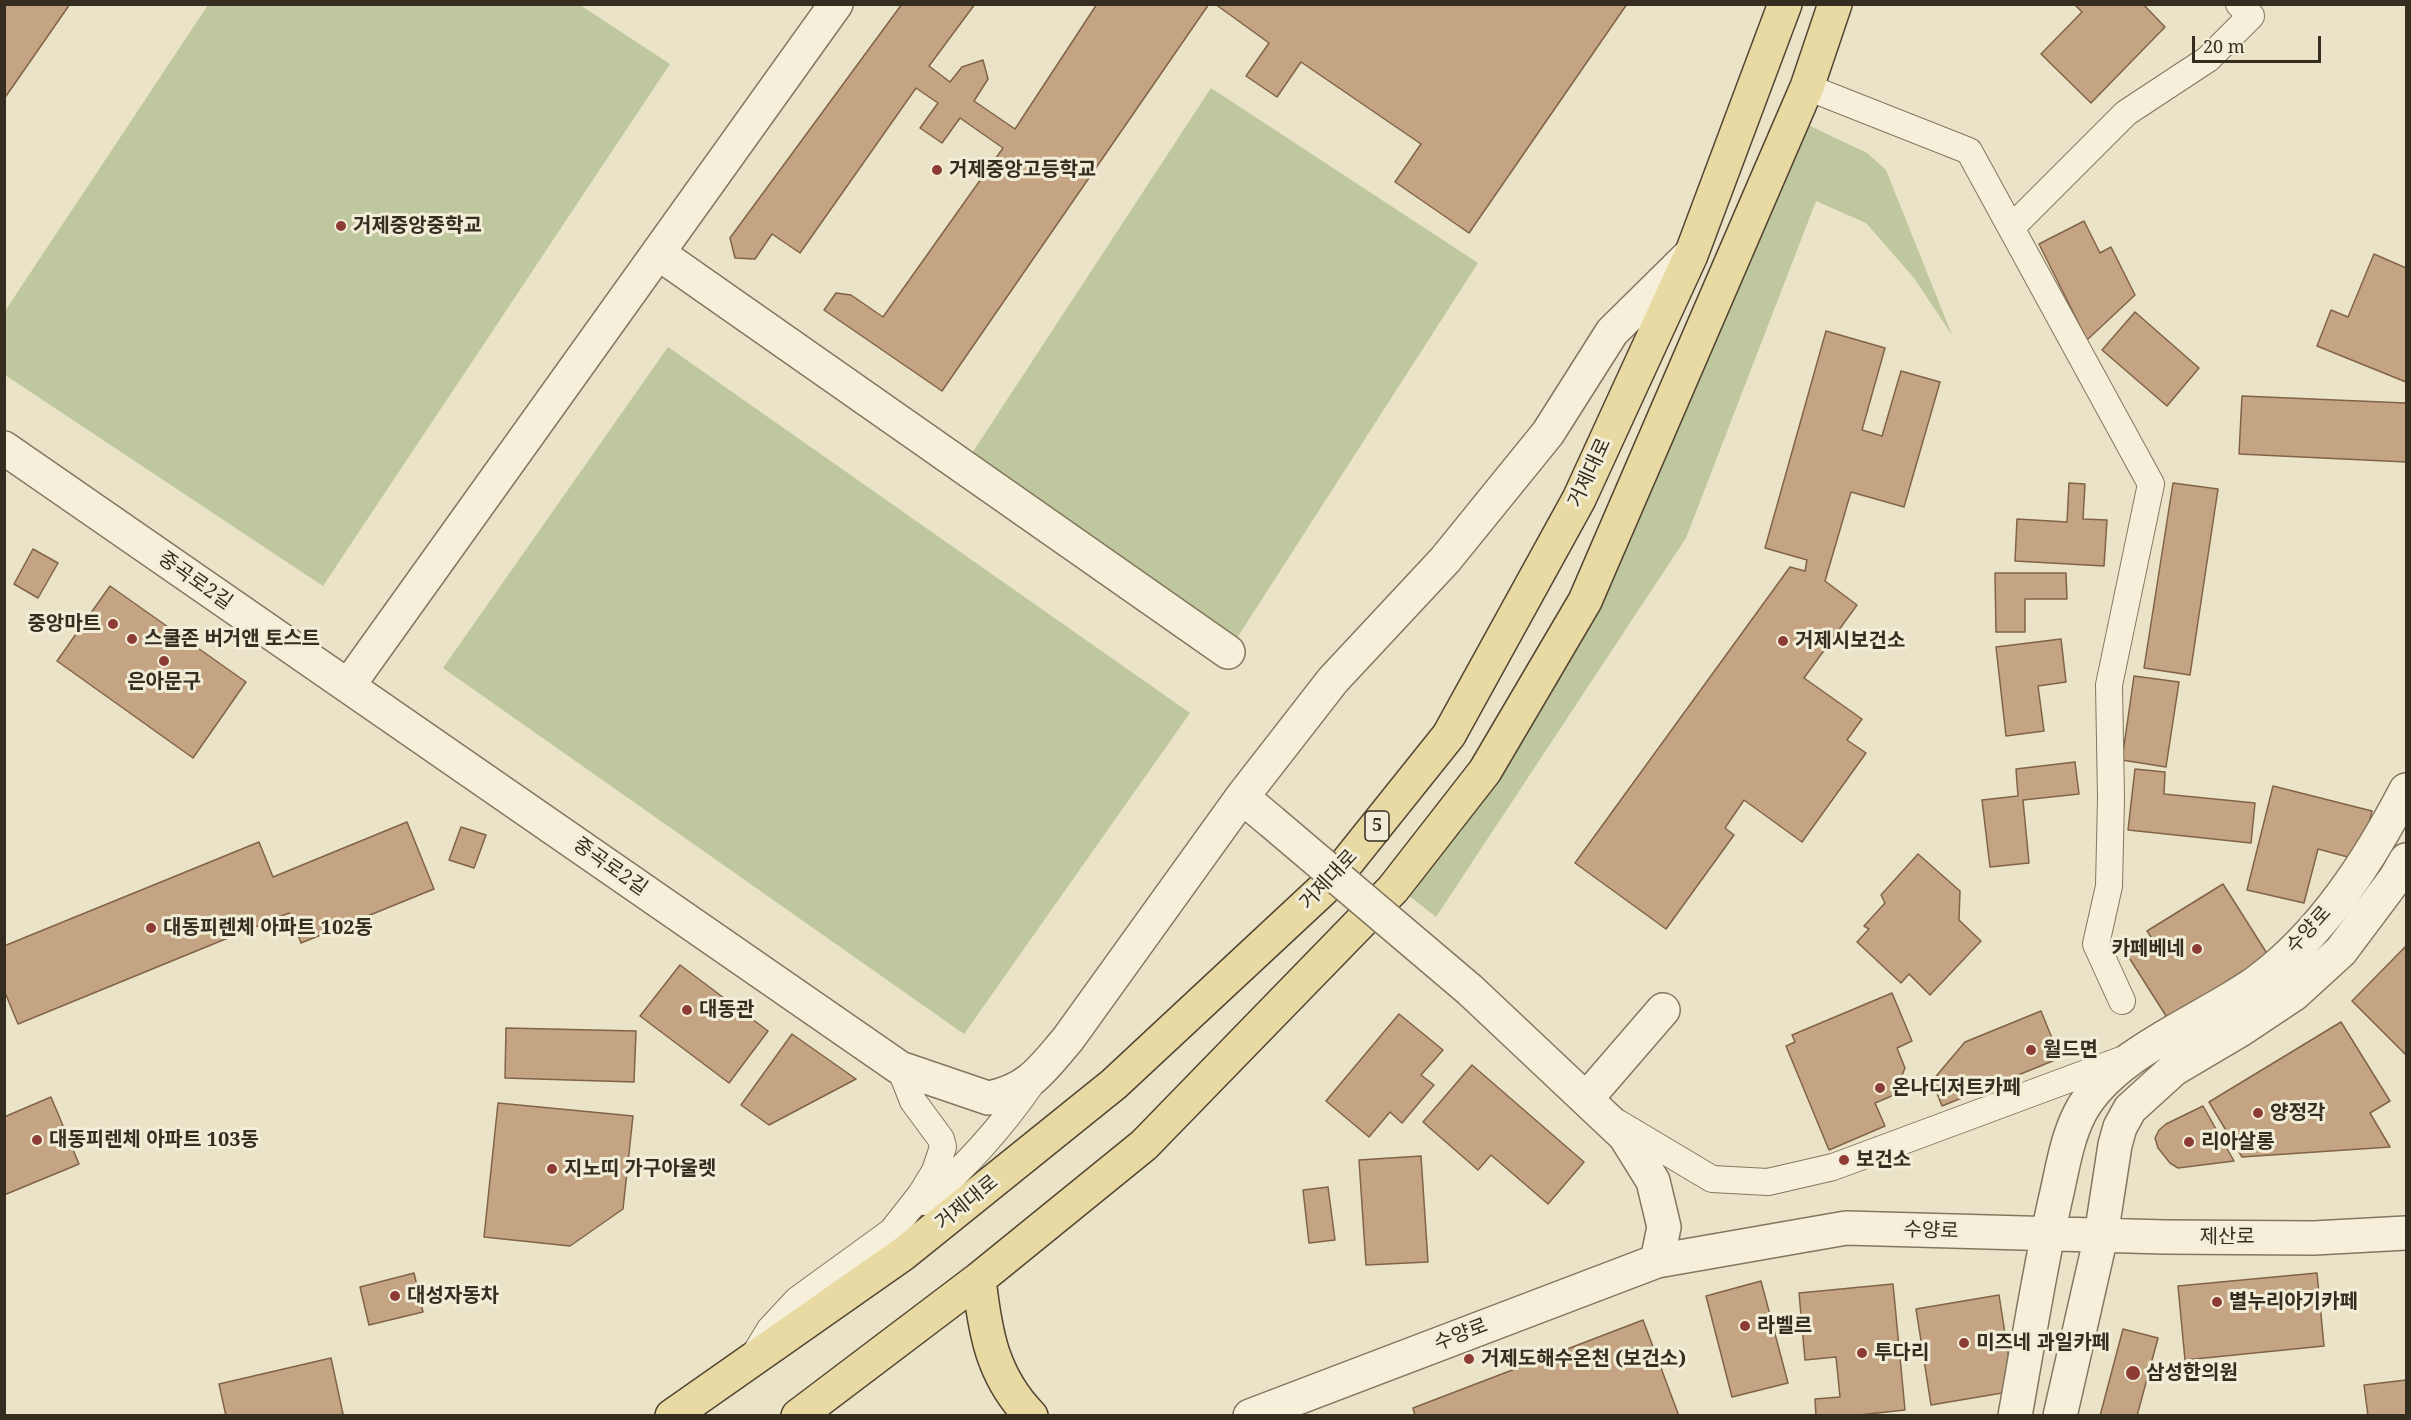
<!DOCTYPE html>
<html>
<head>
<meta charset="utf-8">
<style>
	body { margin:0 }
	#map { position:relative; width:2411px; height:1420px; overflow:hidden; background:#eae3c8; font-family:"Noto Serif",serif }
	canvas { display:block }
	.frame { position:absolute; inset:0; border:6px solid #362d21; pointer-events:none }
	.scale { position:absolute; left:2192px; top:36px; width:129px; height:27px; box-sizing:border-box; border:3px solid #362d21; border-top:0; padding-left:8px; font-size:18px; line-height:21px; white-space:nowrap; color:#362d21; -webkit-text-stroke:4px #f2edd7; paint-order:stroke }
</style>
</head>
<body>
<div id="map">
<canvas width="2411" height="1420"></canvas>
<div class="frame"></div>
<div class="scale">20 m</div>
</div>
<script>
const ctx = document.querySelector('canvas').getContext('2d');
ctx.lineJoin = 'round';
function fill(path, color) {
  ctx.fillStyle = color;
  ctx.fill(path, 'evenodd');
}
function stroke(path, color, width, dash) {
  ctx.strokeStyle = color;
  ctx.lineWidth = width;
  ctx.lineCap = dash ? 'butt' : 'round';
  ctx.setLineDash(dash || []);
  ctx.stroke(path);
}
function drawText(font, color, halo, rows, align = 'center') {
  ctx.font = font + ' "Noto Serif","Noto Sans KR",serif';
  ctx.lineWidth = 6;
  ctx.setLineDash([]);
  ctx.textBaseline = 'middle';
  ctx.strokeStyle = halo;
  ctx.fillStyle = color;
  for (const [text, x, y, turn = 0] of rows) {
    ctx.save();
    ctx.translate(x, y);
    ctx.rotate((+turn || 0) * Math.PI / 180);
    ctx.textAlign = isNaN(turn) ? turn : align;
    if (halo) ctx.strokeText(text, 0, 0);
    ctx.fillText(text, 0, 0);
    ctx.restore();
  }
}
fill(new Path2D(`
	M208 5H580L670 64 323 586 5 375V311Z
	M1211 88 1478 263 1228 652 963 467Z
	M1806 124 1867 153 1886 170 1952 335 1914 278 1866 223 1816 201 1686 538 1436 917 1403 891 1492 774Z
	M668 347 1190 713 964 1034 443 668Z`), '#bec79d');
const building = new Path2D(`
	M4 4H70L4 99Z
	M902 4H975L929 66 950 82 962 67 983 60 988 79 974 101 1015 129 1097 4H1209L942 391 824 310 836 293 851 295 883 317 1003 148 960 118 942 143 920 128 938 103 916 88 800 253 772 234 755 259 735 258 730 238Z
	M1215 4H1627L1469 233 1395 182 1421 144 1301 62 1277 97 1246 76 1269 43Z
	M2074 4H2143L2165 27 2091 103 2041 54 2082 12Z
	M2084 221 2100 253 2111 247 2135 295 2087 340 2039 244Z
	M2374 254 2406 268V382L2317 346 2331 310 2348 317Z
	M2135 312 2199 368 2167 406 2102 350Z
	M1826 331 1885 348 1862 430 1882 436 1901 371 1940 382 1904 507 1851 492 1825 581 1857 605 1804 678 1862 719 1847 740 1866 753 1802 842 1744 800 1725 828 1734 835 1666 929 1575 863 1790 567 1805 571 1807 560 1765 548Z
	M2242 396 2406 403V462L2239 454Z
	M2069 483 2085 484 2083 519 2107 520 2104 566 2015 561 2017 519 2067 522Z
	M2173 483 2218 489 2190 675 2144 668Z
	M33 549 58 563 38 598 14 584Z
	M1995 573H2066L2067 599H2025V632H1996Z
	M110 586 246 682 193 758 57 661Z
	M2061 639 2066 682 2038 686 2044 731 2006 736 1996 647Z
	M2134 676 2179 682 2166 767 2122 760Z
	M2075 762 2079 794 2023 800 2029 863 1990 867 1982 800 2018 796 2016 769Z
	M2135 769 2165 772 2164 794 2255 803 2251 843 2128 830Z
	M2273 786 2372 811 2359 860 2318 849 2304 903 2247 890Z
	M407 822 434 889 301 943 289 913 18 1024 4 990V946L259 842 273 877Z
	M461 827 486 835 474 868 449 860Z
	M1918 854 1960 891 1959 920 1981 941 1930 995 1909 974 1901 983 1857 942 1869 929 1864 926 1885 903 1881 895Z
	M2223 884 2268 955 2168 1019 2128 956 2153 940 2147 931Z
	M2406 946V1055L2352 1001Z
	M680 965 768 1031 729 1083 640 1016Z
	M1892 993 1912 1041 1897 1048 1905 1068 1894 1095 1875 1103 1885 1126 1829 1150 1786 1046 1795 1042 1792 1035Z
	M2041 1011 2060 1058 1942 1106 1932 1081 1965 1042Z
	M1399 1014 1443 1050 1421 1075 1434 1085 1402 1123 1390 1112 1369 1137 1326 1101Z
	M2341 1022 2390 1101 2370 1113 2390 1147 2242 1157 2209 1102Z
	M506 1028 636 1031 634 1082 505 1078Z
	M792 1034 856 1079 769 1125 741 1105Z
	M1472 1065 1584 1162 1548 1204 1491 1155 1478 1170 1423 1122Z
	M51 1097 79 1164 4 1195V1117Z
	M498 1103 633 1116 623 1209 570 1246 484 1237Z
	M2203 1106 2234 1161 2178 1168 2170 1163 2158 1148 2155 1138 2159 1130 2166 1124Z
	M1421 1156 1428 1262 1366 1265 1359 1160Z
	M1328 1187 1335 1240 1309 1243 1303 1190Z
	M414 1273 423 1312 369 1325 360 1287Z
	M2317 1273 2324 1346 2185 1360 2178 1286Z
	M1761 1281 1788 1383 1732 1397 1706 1296Z
	M1893 1284 1905 1410 1850 1416H1816L1815 1399 1840 1397 1836 1357 1805 1360 1799 1293Z
	M1999 1295 2014 1391 1931 1405 1916 1309Z
	M1643 1320 1679 1416H1415L1413 1408Z
	M2123 1329 2158 1338 2137 1416H2100Z
	M331 1358 343 1414 334 1416H226L219 1384Z
	M2406 1380V1416H2368L2364 1385Z`);
fill(building, '#c4a482');
stroke(building, '#816347', 1.5);
const service = new Path2D(`
	M1807 87 1969 151 2151 484 2109 685 2111 798 2109 886 2096 944 2122 1001
	M2011 228 2126 113 2208 59 2251 16 2239 4
	M1618 1123 1712 1179 1768 1182 1833 1167 2121 1060
	M925 1202C967 1166 1003 1125 1034 1080
	M756 1352 770 1329 797 1300 892 1231 921 1194 935 1171 943 1147 941 1139 913 1101 900 1068`);
const minor = new Path2D(`
	M658 253 1228 652
	M4 448 900 1068 988 1098C1029 1091 1043 1068 1068 1039L1242 797 1272 822
	M348 686 836 4
	M1242 797 1333 680 1445 560 1548 433 1612 332 1689 256
	M1470 990 1625 1136 1653 1181 1664 1227 1657 1261
	M1587 1098 1663 1010`);
const tertiary = new Path2D(`
	M1250 1416 1657 1261 1846 1228 2165 1237 2314 1238 2406 1233
	M2015 1416C2028 1344 2039 1272 2055 1201 2062 1172 2066 1140 2080 1113 2111 1053 2203 1021 2257 982 2322 934 2369 861 2406 790
	M2060 1416 2101 1236 2115 1145 2120 1127 2130 1109 2174 1069 2240 1030 2294 994 2341 951 2395 879 2406 860`);
const primary = new Path2D(`
	M979 1279C985 1332 992 1376 1031 1416
	M672 1416 903 1254 1114 1084 1333 880 1449 735 1579 499 1691 255 1785 4
	M798 1416 979 1279 1144 1145 1393 889 1485 771 1585 601 1807 87 1835 4`);
stroke(service, '#84765f', 28);
stroke(minor, '#84765f', 36);
stroke(tertiary, '#84765f', 36);
stroke(primary, '#534532', 36);
stroke(service, '#f6f0db', 26);
stroke(minor, '#f6f0db', 33);
stroke(tertiary, '#f6f0db', 33);
stroke(primary, '#e9daa4', 33);
const minorBridge = new Path2D(`
	M1272 822 1470 990`);
stroke(minorBridge, '#84765f', 36, []);
stroke(minorBridge, '#f6f0db', 33);
for (const [x, y, r, color] of [
	[937,170,6,"#8d3c35"],
	[341,226,6,"#8d3c35"],
	[113,624,6,"#8d3c35"],
	[132,639,6,"#8d3c35"],
	[1783,641,6,"#8d3c35"],
	[164,661,6,"#8d3c35"],
	[151,928,6,"#8d3c35"],
	[2197,949,6,"#8d3c35"],
	[687,1010,6,"#8d3c35"],
	[2031,1050,6,"#8d3c35"],
	[1880,1088,6,"#8d3c35"],
	[2258,1113,6,"#8d3c35"],
	[37,1140,6,"#8d3c35"],
	[2189,1142,6,"#8d3c35"],
	[1844,1160,6,"#8d3c35"],
	[552,1169,6,"#8d3c35"],
	[395,1296,6,"#8d3c35"],
	[2217,1302,6,"#8d3c35"],
	[1745,1326,6,"#8d3c35"],
	[1964,1343,6,"#8d3c35"],
	[1862,1353,6,"#8d3c35"],
	[1469,1359,6,"#8d3c35"],
	[2133,1373,8,"#8d3c35"]
]) {
  const dot = new Path2D();
  dot.arc(x, y, r, 0, 2 * Math.PI);
  ctx.fillStyle = color;
  ctx.fill(dot);
  stroke(dot, '#f2edd7', 2);
}
for (const [x, y, w] of [
	[1377,826,24]
]) {
  const box = new Path2D();
  box.roundRect(x - w / 2, y - 15, w, 30, 4.5);
  ctx.fillStyle = '#f2edd7';
  ctx.fill(box);
  stroke(box, '#362d21', 1.5);
}
drawText('bold 18px', '#362d21', null, [
	["5",1377,826]
]);
drawText('bold 20px', '#362d21', '#f2edd7', [
	["거제중앙고등학교",949,170],
	["거제중앙중학교",353,226],
	["중앙마트",101,624,"right"],
	["스쿨존 버거앤 토스트",144,639],
	["거제시보건소",1795,641],
	["은아문구",164,682,"center"],
	["대동피렌체 아파트 102동",163,928],
	["카페베네",2185,949,"right"],
	["대동관",699,1010],
	["월드면",2043,1050],
	["온나디저트카페",1892,1088],
	["양정각",2270,1113],
	["대동피렌체 아파트 103동",49,1140],
	["리아살롱",2201,1142],
	["보건소",1856,1160],
	["지노띠 가구아울렛",564,1169],
	["대성자동차",407,1296],
	["별누리아기카페",2229,1302],
	["라벨르",1757,1326],
	["미즈네 과일카페",1976,1343],
	["투다리",1874,1353],
	["거제도해수온천 (보건소)",1481,1359],
	["삼성한의원",2146,1373]
], 'left');
drawText('20px', '#362d21', '#f2edd7', [
	["거제대로",1590,473,-65],
	["중곡로2길",195,581,35],
	["중곡로2길",610,867,35],
	["거제대로",1329,880,-47],
	["수양로",2309,930,-48],
	["거제대로",967,1203,-39],
	["수양로",1931,1231,2],
	["제산로",2227,1237],
	["수양로",1461,1335,-21]
]);
</script>
</body>
</html>
